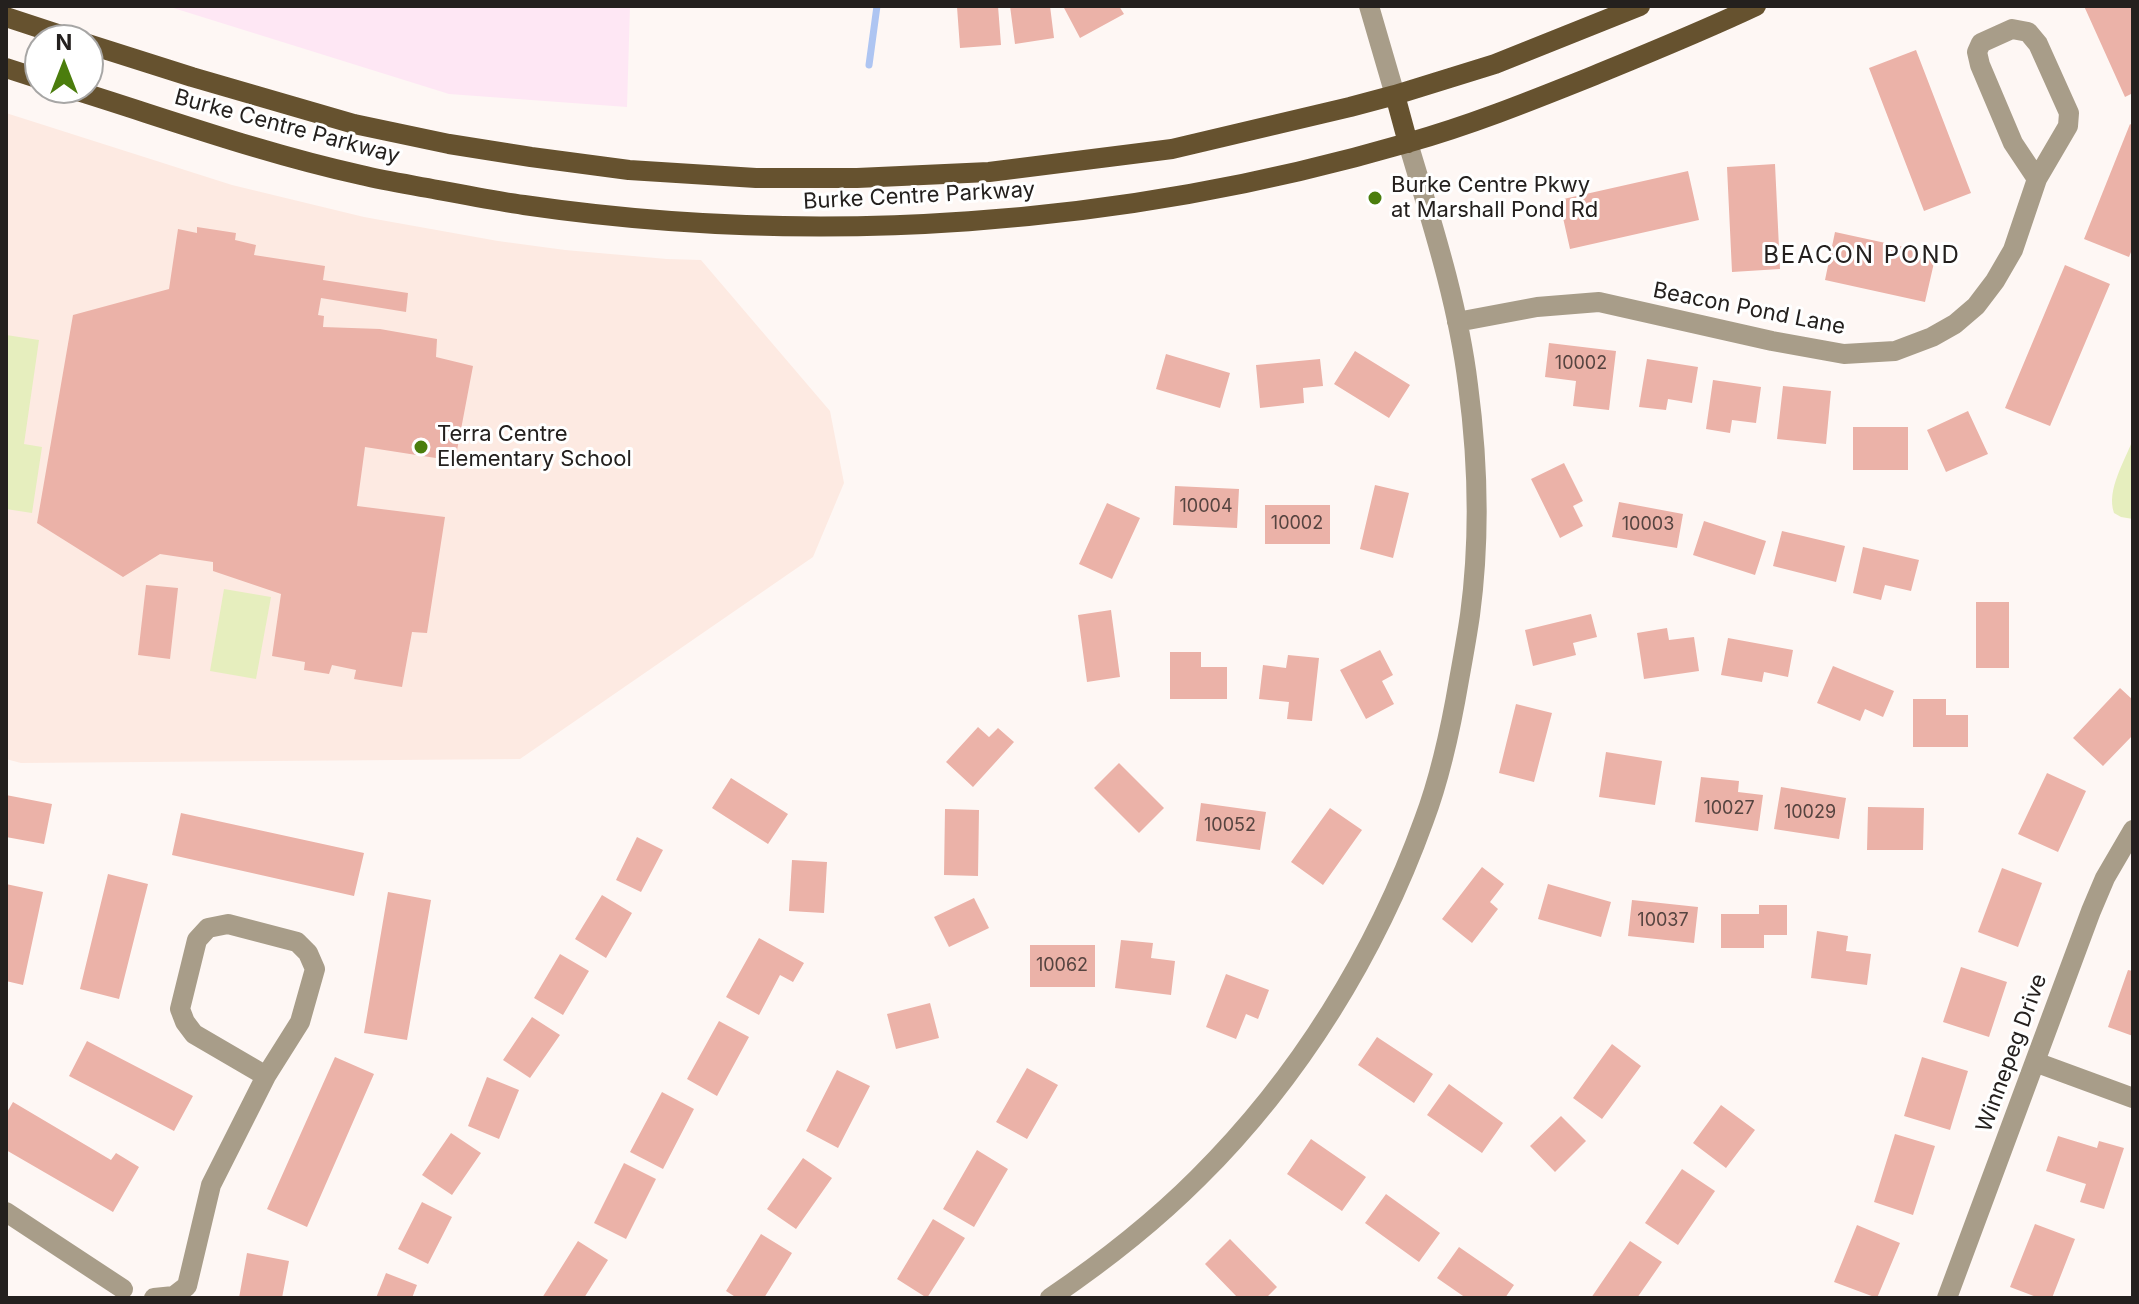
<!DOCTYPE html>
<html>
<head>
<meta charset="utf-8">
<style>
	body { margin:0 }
	#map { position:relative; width:2139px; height:1304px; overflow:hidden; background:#fef7f4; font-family:Inter,sans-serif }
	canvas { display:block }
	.frame { position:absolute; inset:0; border:8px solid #24201e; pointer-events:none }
	.north { position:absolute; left:24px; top:24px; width:80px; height:80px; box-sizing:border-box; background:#fff; border:2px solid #a7a6a5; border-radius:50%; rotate:0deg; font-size:22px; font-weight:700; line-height:32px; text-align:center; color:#24201e }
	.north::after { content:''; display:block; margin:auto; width:28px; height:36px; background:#4b7d0d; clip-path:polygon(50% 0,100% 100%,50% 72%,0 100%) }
</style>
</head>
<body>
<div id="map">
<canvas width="2139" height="1304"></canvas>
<div class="frame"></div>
<div class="north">N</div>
</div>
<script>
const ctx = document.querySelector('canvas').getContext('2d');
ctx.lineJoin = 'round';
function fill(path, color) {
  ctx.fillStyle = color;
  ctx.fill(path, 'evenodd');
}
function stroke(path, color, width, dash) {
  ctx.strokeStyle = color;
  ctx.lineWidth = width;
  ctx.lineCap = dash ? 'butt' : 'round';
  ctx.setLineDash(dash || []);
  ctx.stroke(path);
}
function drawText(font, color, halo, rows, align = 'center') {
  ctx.font = font + ' Inter,sans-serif';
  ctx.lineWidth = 6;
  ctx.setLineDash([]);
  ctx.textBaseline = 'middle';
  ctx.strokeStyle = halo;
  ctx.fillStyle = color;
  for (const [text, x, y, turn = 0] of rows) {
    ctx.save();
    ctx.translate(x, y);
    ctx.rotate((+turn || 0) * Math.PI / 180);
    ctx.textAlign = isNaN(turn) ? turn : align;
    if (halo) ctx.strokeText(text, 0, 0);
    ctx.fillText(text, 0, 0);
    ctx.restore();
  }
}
fill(new Path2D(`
	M167 6H630L627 107 449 94Z`), '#fee7f4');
fill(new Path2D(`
	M6 113 232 185 364 217 498 241 565 250 667 259 701 260 830 411 844 483 813 557 520 759 21 763 6 759Z`), '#fdeae2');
fill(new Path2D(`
	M6 335 39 340 24 444 42 447 32 513 6 509Z
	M2133 439V519L2121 517 2114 513C2106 490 2125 461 2133 439Z
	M224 589 271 597 256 679 210 671Z`), '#e6eebe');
stroke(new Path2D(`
	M869 65 877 6`), '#aec5f2', 7);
fill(new Path2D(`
	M998 6 1001 45 960 48 957 7Z
	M1010 6H1050L1054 38 1015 44Z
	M1063 6H1119L1124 14 1080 38Z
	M2084 6H2133V93L2125 97Z
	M1916 50 1971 193 1924 211 1869 68Z
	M2130 124 2133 126V247L2129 257 2084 239Z
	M1775 164 1780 269 1732 272 1727 167Z
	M1688 171 1699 220 1570 249 1559 200Z
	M197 227 236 233 235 240 256 245 254 255 325 266 323 280 408 293 406 312 321 298 318 315 324 316 323 327 380 329 437 339 436 357 473 366 455 461 365 447 357 506 445 517 427 633 412 632 402 687 354 679 356 670 332 665 329 674 304 670 305 662 272 656 281 594 213 571V562L160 554 123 577 37 523 73 315 169 289 178 229 197 233Z
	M1835 232 1936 254 1925 302 1825 280Z
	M2065 265 2110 284 2050 426 2005 408Z
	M1549 343 1616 351 1609 410 1573 406 1576 381 1545 377Z
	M1355 351 1410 385 1389 418 1334 384Z
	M1166 354 1230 373 1220 408 1156 389Z
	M1320 359 1323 386 1303 388 1304 403 1260 408 1256 365Z
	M1647 359 1698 367 1692 403 1668 399 1666 410 1639 407Z
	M1713 380 1761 387 1756 423 1732 420 1730 433 1706 429Z
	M1783 386 1831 391 1826 444 1777 439Z
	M1968 411 1988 454 1946 472 1927 430Z
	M1853 427H1908V470H1853Z
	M1564 463 1583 501 1573 506 1583 526 1560 538 1531 479Z
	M1375 485 1409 493 1393 558 1360 549Z
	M1175 486 1239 489 1237 528 1173 525Z
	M1619 502 1683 514 1677 548 1612 537Z
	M1107 503 1140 518 1112 579 1079 564Z
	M1265 505H1330V544H1265Z
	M1704 521 1766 541 1755 575 1693 555Z
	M1782 531 1845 546 1836 582 1773 566Z
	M1863 547 1919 560 1911 591 1885 585 1881 600 1853 593Z
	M146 585 178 588 170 659 138 655Z
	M1976 602H2009V668H1976Z
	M1111 610 1120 677 1087 682 1078 615Z
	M1591 614 1597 637 1573 643 1576 655 1533 666 1525 630Z
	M1667 628 1669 640 1694 637 1699 671 1644 679 1637 633Z
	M1728 638 1793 650 1788 677 1764 672 1762 682 1721 675Z
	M1380 650 1393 675 1382 681 1394 704 1366 719 1340 670Z
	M1170 652H1201V667H1227V699H1170Z
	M1288 655 1319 658 1312 721 1287 719 1289 702 1259 699 1263 665 1286 668Z
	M1833 666 1894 691 1883 717 1865 709 1860 721 1817 703Z
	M2120 688 2133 700V735L2103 766 2073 738Z
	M1913 699H1946V715H1968V747H1913Z
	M1516 704 1552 713 1534 782 1499 773Z
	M978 727 989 737 998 728 1014 742 973 787 946 762Z
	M1606 752 1662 761 1655 805 1599 797Z
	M1119 763 1164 808 1139 833 1094 788Z
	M2047 773 2086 791 2058 852 2018 834Z
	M1701 777 1739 781 1738 792 1763 795 1758 831 1695 822Z
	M731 778 788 814 768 844 712 808Z
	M1781 787 1846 798 1839 839 1774 829Z
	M6 795 52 804 44 844 6 837Z
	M1201 803 1266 812 1260 850 1196 841Z
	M1868 807 1924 808 1923 850H1867Z
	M1330 808 1362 830 1323 885 1291 862Z
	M945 809 979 810 978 876 944 875Z
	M181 813 364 853 354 896 172 855Z
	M637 837 663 850 641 892 616 880Z
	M792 860 827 862 824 913 789 911Z
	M1482 867 1504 884 1490 902 1498 909 1472 943 1442 919Z
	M2002 868 2042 883 2018 947 1978 932Z
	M108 874 148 884 119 999 80 989Z
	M6 884 43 892 23 985 6 981Z
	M1548 884 1611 902 1601 937 1538 919Z
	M388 892 431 900 407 1040 364 1033Z
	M602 895 632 913 606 958 575 939Z
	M974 898 989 928 949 947 934 917Z
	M1632 900 1698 907 1694 943 1628 936Z
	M1759 905H1787V935H1764V948H1721V914H1759Z
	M1817 931 1848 936 1846 951 1871 954 1867 985 1811 978Z
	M759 938 804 963 793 982 780 975 759 1015 726 997Z
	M1121 940 1153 943 1151 958 1175 961 1171 995 1115 988Z
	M1030 945H1095V987H1030Z
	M560 954 589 971 563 1015 534 998Z
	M1961 967 2007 982 1989 1037 1943 1022Z
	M2128 970 2133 971V1036L2108 1027Z
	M1226 974 1269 990 1258 1019 1246 1014 1236 1039 1206 1027Z
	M930 1003 939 1038 896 1049 887 1014Z
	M532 1017 560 1035 530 1078 503 1060Z
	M719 1021 749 1037 717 1096 687 1079Z
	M1377 1037 1433 1074 1414 1103 1358 1065Z
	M87 1041 193 1096 174 1131 69 1076Z
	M1612 1044 1641 1066 1602 1119 1573 1098Z
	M335 1057 374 1074 307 1227 267 1209Z
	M1922 1057 1968 1071 1950 1130 1904 1116Z
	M1027 1068 1058 1085 1027 1139 996 1122Z
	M837 1070 870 1086 838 1148 806 1131Z
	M487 1077 519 1090 499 1139 468 1126Z
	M1449 1084 1503 1123 1482 1153 1427 1115Z
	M662 1092 694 1109 663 1169 630 1152Z
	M13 1102 111 1160 116 1153 139 1167 113 1212 6 1150V1114Z
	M1721 1105 1755 1130 1726 1168 1693 1143Z
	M1561 1116 1586 1141 1555 1172 1530 1146Z
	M451 1133 481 1153 452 1195 422 1175Z
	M1895 1134 1935 1146 1913 1215 1874 1202Z
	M2058 1136 2097 1148 2099 1141 2124 1148 2104 1209 2080 1202 2086 1184 2046 1171Z
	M1311 1139 1366 1177 1342 1211 1287 1174Z
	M977 1150 1008 1169 974 1227 943 1209Z
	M803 1158 832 1178 796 1229 767 1209Z
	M624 1163 656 1179 626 1239 594 1223Z
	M1682 1169 1715 1191 1678 1245 1645 1223Z
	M1386 1194 1440 1233 1419 1262 1365 1223Z
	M422 1202 452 1217 428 1264 398 1249Z
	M933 1219 965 1238 927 1298 897 1279Z
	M2035 1224 2075 1239 2052 1298H2039L2010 1287Z
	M1857 1225 1900 1243 1877 1298 1834 1282Z
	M761 1234 792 1253 764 1298H737L726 1291Z
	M1230 1239 1277 1287 1266 1298H1238L1205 1264Z
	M578 1241 608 1260 584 1298H542Z
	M1630 1241 1662 1262 1637 1298H1591Z
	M1459 1247 1514 1285 1505 1298H1466L1437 1278Z
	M247 1253 289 1261 282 1298H239Z
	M386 1273 417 1285 412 1298H376Z`), '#ebb2a8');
stroke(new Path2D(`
	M1369 6 1395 95
	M1457 322 1537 307 1599 302 1772 341 1844 354 1895 351 1932 337 1955 324 1976 306 1995 281 2013 250 2037 179 2068 126 2069 113 2038 44 2028 32 2012 29 1981 43 1977 52 1980 65 2013 143 2037 179
	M2035 1062 2133 1098
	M6 1212 123 1289
	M154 1298 174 1296 187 1286 211 1185 266 1076 300 1022 315 969 308 953 297 942 228 924 208 928 197 940 180 1009 185 1022 194 1034 266 1076
	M1050 1298C1103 1262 1153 1223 1198 1178 1299 1078 1376 953 1424 820 1441 775 1451 727 1459 680 1463 658 1467 636 1470 615 1480 540 1478 460 1468 385 1458 303 1432 223 1408 143
	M1947 1298 2091 911 2105 878 2133 830`), '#a89d89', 20);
stroke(new Path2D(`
	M6 17 76 40
	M88 44 192 77 354 124 449 144 531 157 629 170 756 178H857L989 172 1172 149 1350 107 1395 95 1495 64 1640 6
	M6 68 40 79
	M68 88C165 118 261 153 361 175 386 181 412 185 438 190 467 195 495 201 524 205 818 248 1122 226 1407 143 1468 126 1528 102 1588 78 1644 55 1701 32 1756 6
	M1395 95 1408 143`), '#66522f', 20);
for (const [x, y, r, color] of [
	[1375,198,8,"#4b7d0d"],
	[421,447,8,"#4b7d0d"]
]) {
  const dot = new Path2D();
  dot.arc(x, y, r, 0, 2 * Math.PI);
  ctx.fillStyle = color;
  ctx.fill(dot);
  stroke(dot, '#fff', 3);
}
drawText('18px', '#564440', null, [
	["10002",1581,364],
	["10004",1206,507],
	["10002",1297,524],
	["10003",1648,525],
	["10027",1729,809],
	["10029",1810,813],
	["10052",1230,826],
	["10037",1663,921],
	["10062",1062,966]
]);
drawText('22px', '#24201e', '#fff', [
	["Burke Centre Parkway",287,127,15],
	["Burke Centre Parkway",919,196,-3],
	["Beacon Pond Lane",1749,309,11],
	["Winnepeg Drive",2012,1053,-70]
]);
drawText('22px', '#24201e', '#fff', [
	["Burke Centre Pkwy",1391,185],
	["at Marshall Pond Rd",1391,210],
	["Terra Centre",437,434],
	["Elementary School",437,459]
], 'left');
ctx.letterSpacing = '2px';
drawText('24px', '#24201e', '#fff', [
	["BEACON POND",1862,256]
]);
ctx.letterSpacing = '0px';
</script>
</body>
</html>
